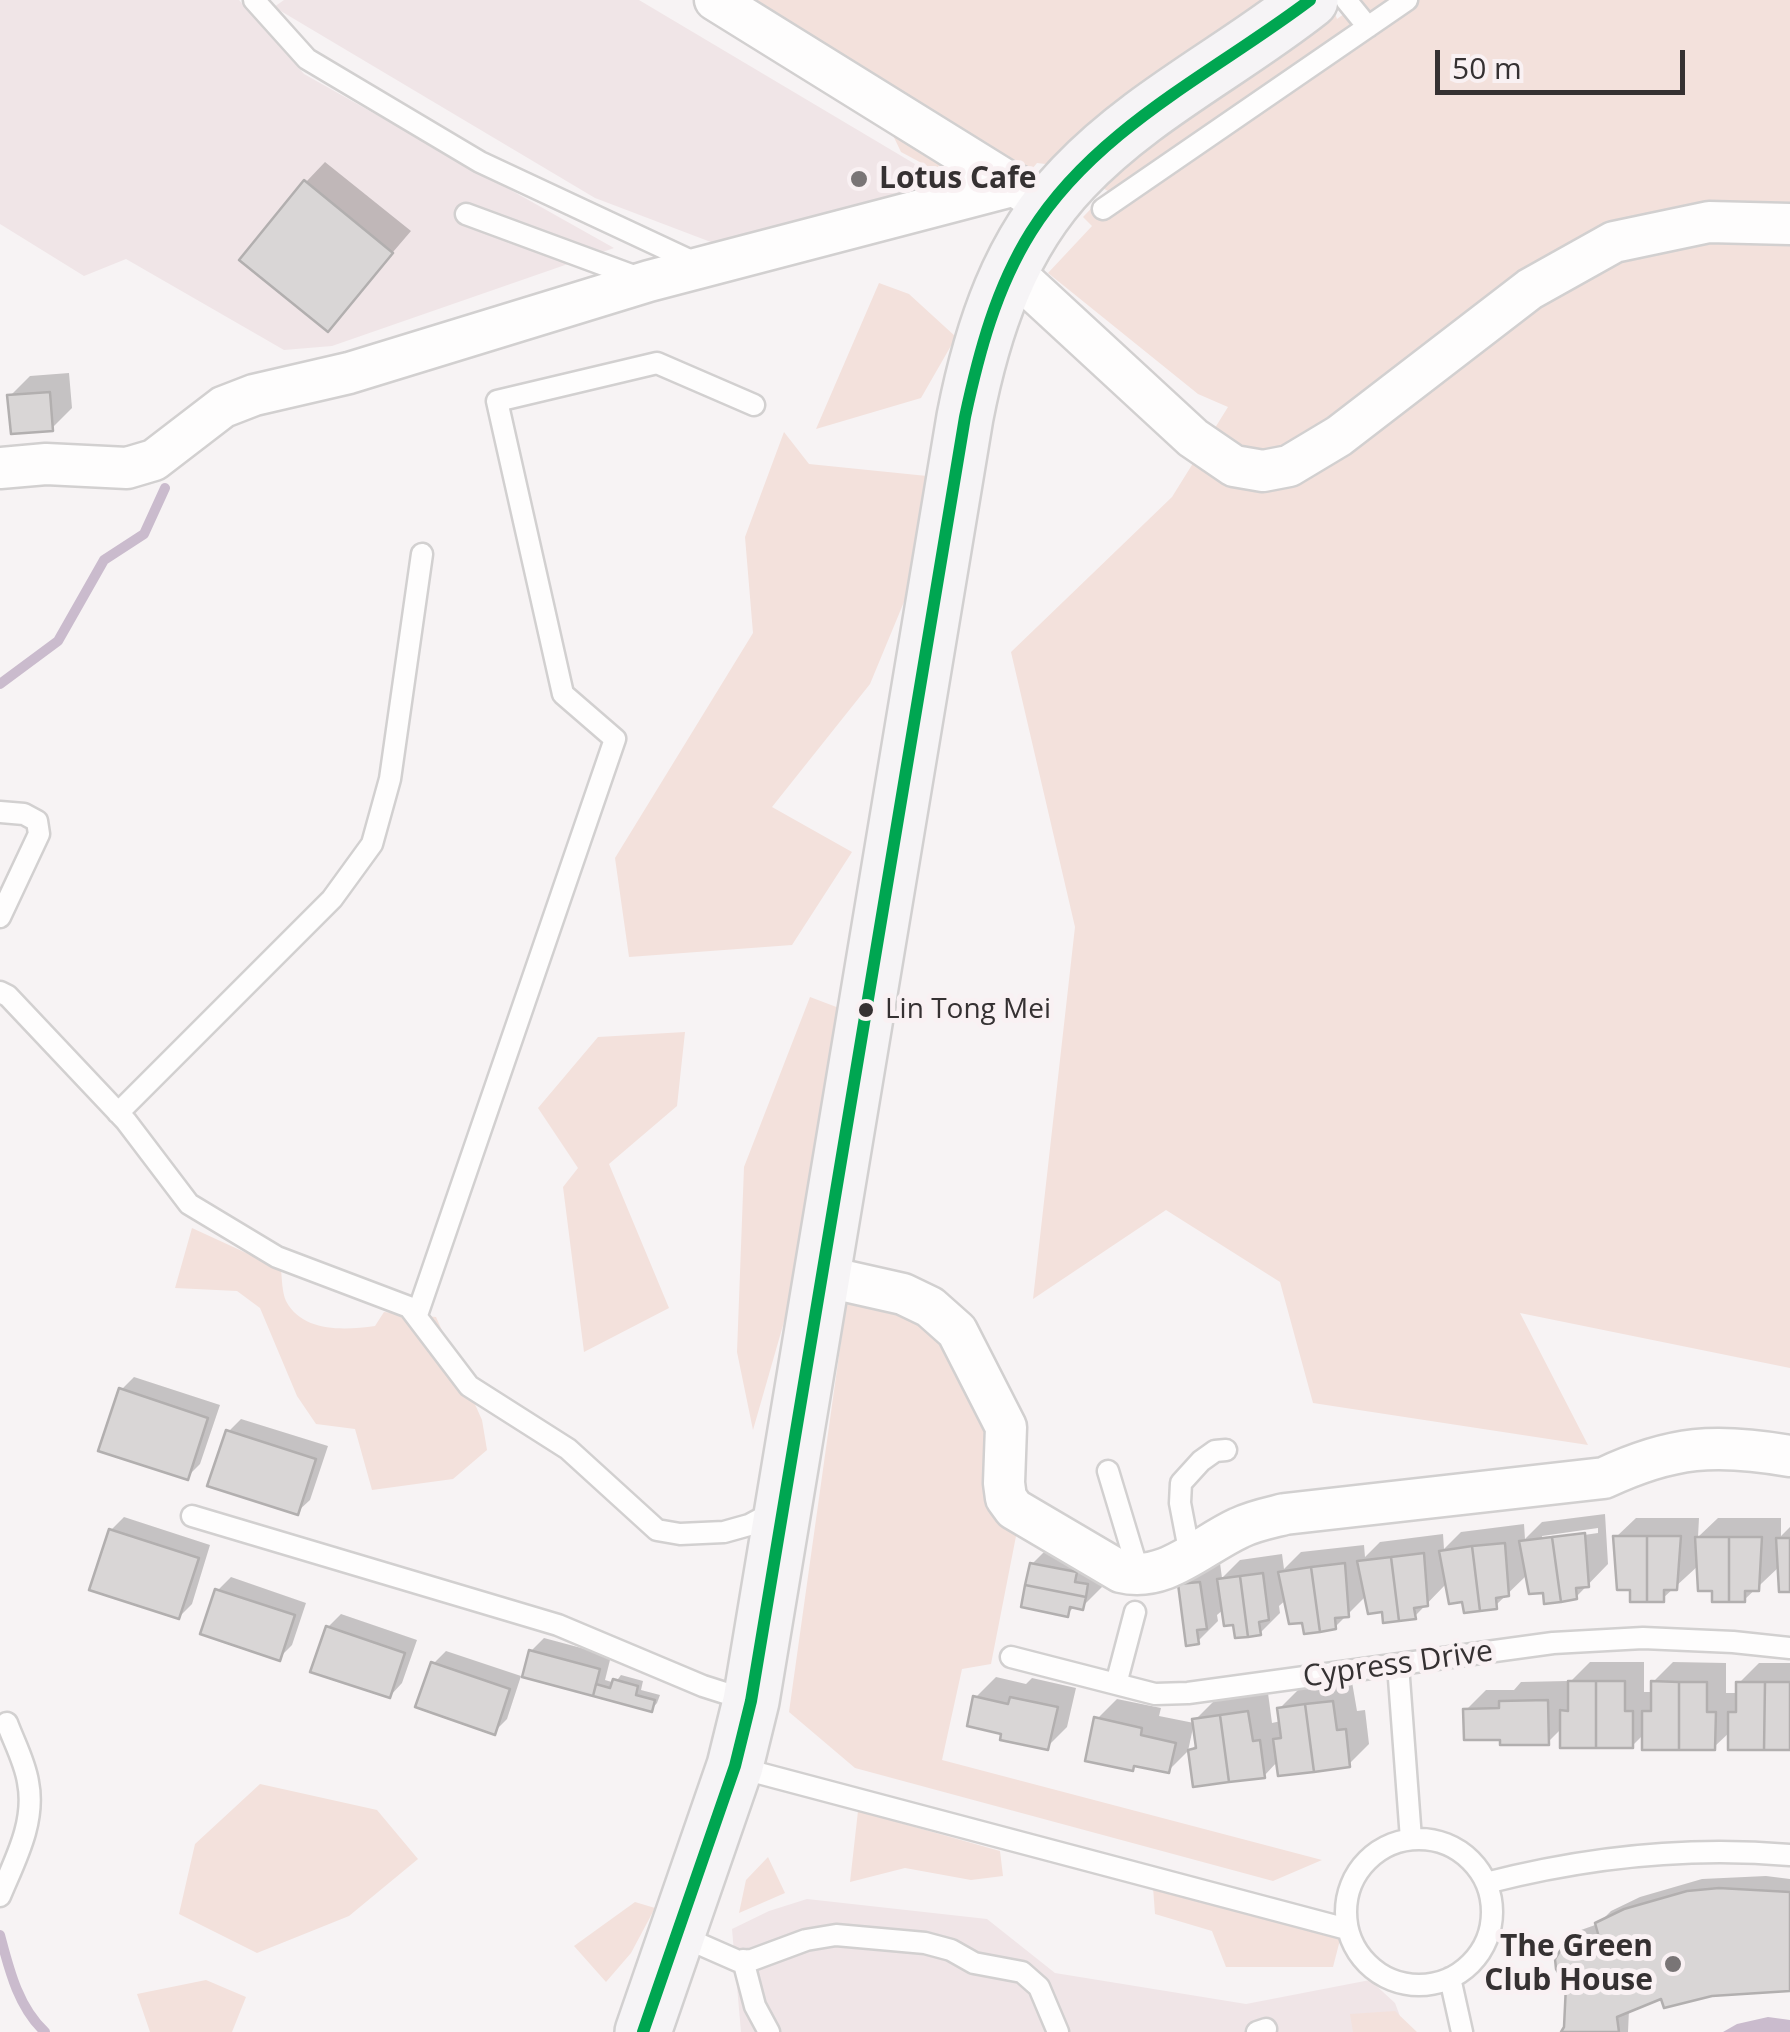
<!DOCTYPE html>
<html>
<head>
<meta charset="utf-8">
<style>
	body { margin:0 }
	#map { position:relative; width:1790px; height:2032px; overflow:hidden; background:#f7f3f4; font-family:"Open Sans",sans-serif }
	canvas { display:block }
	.scale { position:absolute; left:1435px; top:50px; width:250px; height:45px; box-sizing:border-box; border:5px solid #353132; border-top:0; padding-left:12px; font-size:30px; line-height:35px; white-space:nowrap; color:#353132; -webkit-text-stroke:8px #f9f1f3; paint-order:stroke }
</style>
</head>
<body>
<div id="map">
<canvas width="1790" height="2032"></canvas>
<div class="scale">50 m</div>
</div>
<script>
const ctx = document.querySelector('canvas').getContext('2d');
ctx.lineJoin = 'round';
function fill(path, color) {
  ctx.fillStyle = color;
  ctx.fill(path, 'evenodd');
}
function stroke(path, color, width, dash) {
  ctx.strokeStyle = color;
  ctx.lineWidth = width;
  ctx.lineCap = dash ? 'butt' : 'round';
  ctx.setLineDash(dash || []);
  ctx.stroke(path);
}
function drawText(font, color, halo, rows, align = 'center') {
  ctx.font = font + ' "Open Sans",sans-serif';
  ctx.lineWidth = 10;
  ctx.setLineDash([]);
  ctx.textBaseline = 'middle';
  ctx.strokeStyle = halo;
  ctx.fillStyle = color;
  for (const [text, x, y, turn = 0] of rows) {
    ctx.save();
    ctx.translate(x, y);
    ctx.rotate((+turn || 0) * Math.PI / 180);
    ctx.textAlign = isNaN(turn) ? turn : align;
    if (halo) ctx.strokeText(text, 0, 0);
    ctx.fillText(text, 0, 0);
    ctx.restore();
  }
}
fill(new Path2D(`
	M0 0H239L304 74 614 248 332 346 284 350 126 259 84 276 0 224Z
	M284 0H639L962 192 716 244 595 198 274 7Z
	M807 1899 987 1919 1055 1973 1246 2004 1370 1980 1395 2003 1406 2032H741L732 1929 769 1911Z`), '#f0e5e7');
fill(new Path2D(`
	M745 0H1330L1337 19 1363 0H1790V1368L1520 1313 1588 1445 1313 1403 1280 1282 1166 1210 1033 1299 1075 927 1011 652 1172 497 1228 407 1198 394 1048 273 1092 226 1083 217 1108 191 1062 166 1037 163 1032 169 1016 160 978 154 946 176 901 152 877 102Z
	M879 283 909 294 956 337 921 398 816 429Z
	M784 432 809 464 927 476 923 556 870 684 772 807 852 852 792 945 629 957 615 858 753 633 745 537Z
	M810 997 847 1011 804 1252 753 1430 737 1352 744 1167Z
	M685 1032 677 1106 609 1164 669 1308 584 1352 563 1187 578 1168 538 1108 598 1037Z
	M192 1228 281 1269C282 1279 282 1292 286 1301 303 1333 345 1330 375 1326L384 1312 436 1317 482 1420 487 1450 453 1479 372 1490 355 1429 316 1424 297 1396 260 1308 237 1291 175 1288Z
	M848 1291 903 1307 934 1331 966 1381 991 1428 1018 1526 991 1664 962 1669 942 1760 1322 1860 1273 1881 855 1768 789 1712Z
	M260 1784 377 1810 418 1859 349 1916 257 1953 179 1914 195 1844Z
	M858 1811 1000 1851 1003 1876 971 1880 905 1868 850 1882Z
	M768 1857 785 1893 739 1913 746 1880Z
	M1153 1887 1218 1907 1341 1936 1333 1967H1226L1212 1931 1155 1914Z
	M635 1902 655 1908 631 1953 606 1982 574 1946Z
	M206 1980 246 1997 232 2032H150L137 1994Z
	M1395 2011 1417 2032H1353L1350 2014Z`), '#f3e1dc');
fill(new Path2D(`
	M1768 2017 1790 2020V2032H1723L1737 2024Z`), '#cabbcd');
fill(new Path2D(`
	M325 162 411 231 327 329 306 182Z
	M69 373 72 408 52 428 10 396 30 376Z
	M134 1377 220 1405 200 1464 187 1477 121 1390Z
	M241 1419 328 1446 310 1500 297 1512 228 1432Z
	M1605 1514 1608 1564 1576 1597 1545 1590 1528 1574 1495 1606 1465 1599 1447 1583 1415 1616 1384 1609 1367 1595 1335 1627 1304 1620 1288 1598 1279 1606 1280 1613 1260 1633 1236 1622 1224 1609 1217 1615 1218 1621 1198 1641 1180 1585 1200 1565 1220 1563 1222 1578 1240 1560 1282 1554 1284 1569 1301 1552 1364 1545 1365 1557 1380 1542 1443 1534 1444 1549 1461 1532 1524 1524 1525 1539 1542 1522ZM1598 1528V1533L1542 1541V1536Z
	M124 1517 210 1545 192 1604 179 1617 111 1530Z
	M1636 1518H1699L1698 1537 1718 1518H1781V1536L1790 1527V1589L1780 1566 1744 1600 1715 1588 1699 1565 1662 1599 1616 1537Z
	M1052 1544 1107 1565 1102 1587 1082 1607 1075 1606 1067 1614 1032 1564Z
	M231 1577 306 1603 292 1645 279 1658 218 1590Z
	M341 1614 417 1640 402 1683 390 1696 328 1627Z
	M544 1638 611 1656 605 1680 615 1683 621 1675 643 1681 641 1690 660 1695 657 1703 652 1709 525 1675 531 1651Z
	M446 1651 521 1676 507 1719 494 1732 433 1664Z
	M1590 1662H1644V1692H1653V1682L1673 1662 1726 1663V1693H1739V1683L1759 1663H1790V1748L1731 1731 1714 1747 1645 1733 1632 1746 1562 1728 1548 1742 1502 1737 1466 1710 1486 1690H1514L1521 1682 1567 1681V1685Z
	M996 1677 1026 1684 1032 1678 1076 1688 1067 1727 1047 1747 1004 1732 976 1697Z
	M1352 1682 1357 1711 1365 1710 1369 1744 1349 1764 1278 1761 1264 1776 1191 1750 1198 1743 1195 1720 1215 1700 1268 1693 1272 1723 1281 1721 1279 1709 1299 1689Z
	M1117 1699 1161 1708 1159 1716 1194 1723 1188 1751 1168 1771 1137 1764 1132 1769 1097 1719Z
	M1766 1876 1790 1879V1990L1662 1995 1629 2010 1628 2032H1564L1567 2028V1944L1581 1930 1598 1924 1611 1911 1640 1897 1702 1879Z`), '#0003');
stroke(new Path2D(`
	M0 684 58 641 104 560 144 534 165 488
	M0 1935C9 1969 18 2007 45 2032`), '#cabbcd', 10);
const building = new Path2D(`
	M304 180 393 253 328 332 239 260Z
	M50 392 53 431 11 434 7 395Z
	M119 1388 208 1418 188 1480 98 1451Z
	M226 1430 316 1459 298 1515 207 1486Z
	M109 1529 199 1558 179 1619 89 1590Z
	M1585 1533 1589 1587 1576 1588 1577 1599 1561 1602 1552 1537Z
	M1613 1536H1647V1602H1630V1590H1617Z
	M1647 1536H1681L1677 1590H1664V1602H1647Z
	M1552 1537 1561 1602 1544 1604 1543 1593 1529 1594 1519 1541Z
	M1695 1537H1729V1602H1712V1591H1698Z
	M1729 1537H1762L1759 1591H1745V1602H1729Z
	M1776 1538H1790V1592H1779Z
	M1505 1543 1509 1596 1496 1598 1497 1609 1480 1611 1472 1546Z
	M1472 1546 1480 1611 1464 1613 1462 1602 1449 1604 1439 1551Z
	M1424 1553 1428 1606 1414 1608 1416 1619 1399 1621 1391 1557Z
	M1391 1557 1399 1621 1383 1623 1382 1612 1368 1614 1357 1561Z
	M1030 1563 1077 1572 1075 1582 1088 1584 1086 1597 1025 1585Z
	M1345 1563 1349 1617 1335 1618 1336 1629 1320 1632 1311 1567Z
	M1311 1567 1320 1632 1304 1634 1302 1623 1289 1624 1278 1572Z
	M1263 1573 1269 1620 1259 1622 1261 1635 1248 1637 1240 1576Z
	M1240 1576 1248 1637 1235 1638 1233 1625 1224 1626 1217 1579Z
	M1200 1582 1207 1629 1197 1630 1199 1644 1186 1646 1178 1584Z
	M1025 1585 1086 1597 1083 1610 1070 1607 1068 1617 1021 1607Z
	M215 1589 295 1615 280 1661 200 1634Z
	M326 1626 405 1653 390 1698 310 1672Z
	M529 1650 600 1669 593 1696 522 1677Z
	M431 1662 510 1689 495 1735 415 1707Z
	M613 1679 638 1686 636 1695 655 1700 652 1712 593 1696 596 1684 610 1688Z
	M1568 1681H1596V1748H1560V1710L1568 1711Z
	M1596 1681H1625V1711H1633V1748H1596Z
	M1651 1681 1679 1682V1750H1642V1711H1651Z
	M1679 1682H1707V1712H1716L1715 1750H1679Z
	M1736 1682H1765L1764 1750H1728V1712H1736Z
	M1765 1682H1790V1750H1764Z
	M973 1696 1008 1704 1010 1697 1058 1707 1048 1750 1000 1740 1001 1734 967 1726Z
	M1548 1700 1549 1745H1500V1740H1464L1463 1709 1499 1708V1701Z
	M1333 1701 1337 1730 1346 1729 1350 1767 1314 1772 1305 1704Z
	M1305 1704 1314 1772 1278 1776 1273 1739 1281 1738 1277 1708Z
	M1248 1711 1253 1741 1260 1740 1265 1778 1229 1782 1220 1715Z
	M1220 1715 1229 1782 1193 1787 1188 1750 1196 1748 1192 1719Z
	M1094 1717 1142 1728 1141 1735 1176 1743 1169 1773 1134 1766 1133 1771 1085 1761Z
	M1719 1888 1790 1892V1991L1712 1996 1664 2008 1661 1999 1617 2017 1619 2032H1561L1564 2027 1566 1985 1556 1969 1555 1959 1565 1943 1582 1935 1600 1941 1595 1923 1624 1909 1687 1891Z`);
fill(building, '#d9d6d6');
stroke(building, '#b2afaf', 2.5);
const service = new Path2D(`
	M254 0 307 59 480 162 700 265
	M1346 0 1368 27
	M1103 209 1407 0
	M466 214 642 279
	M0 812 24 814 37 821 39 834 0 917
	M0 992 8 996 126 1121 189 1204 277 1257 409 1307 469 1386 568 1449 657 1530 680 1534 724 1532 749 1525 775 1511
	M118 1113 332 899 372 844 390 779 422 554
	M417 1315 615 739 563 694 497 401 657 363 754 405
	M1108 1471 1140 1577
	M192 1516 558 1625 703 1686 750 1701
	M1190 1555 1180 1503 1181 1483 1201 1461 1215 1451 1226 1450
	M1011 1657 1155 1694 1188 1693 1553 1643 1643 1638 1733 1642 1790 1648
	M1398 1665 1411 1839
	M1116 1684 1135 1612
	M736 1767 1347 1929
	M1346 1912a73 73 0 1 1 146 0a73 73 0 1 1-146 0Z
	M1486 1883C1587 1857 1686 1846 1790 1855
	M0 1896C15 1860 36 1822 28 1782 25 1762 14 1742 7 1723
	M681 1936 738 1961 752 1960 806 1940 836 1935 925 1943 951 1950 974 1963 1022 1972 1039 1987 1058 2032
	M743 1960 755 2006 769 2032
	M1450 1978 1462 2032
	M1257 2032 1266 2029`);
const minor = new Path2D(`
	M715 0 1026 193
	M1011 270 1193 438 1234 466 1263 471 1289 466 1339 436 1530 289 1614 242 1709 222 1790 224
	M0 468 46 464 127 468 154 460 223 407 254 395 349 373 649 281 1016 185
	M823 1276 903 1294 930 1307 957 1331 1006 1427 1004 1483 1006 1498 1014 1509 1121 1572C1165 1583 1200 1546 1239 1528 1253 1521 1269 1518 1285 1514L1604 1478C1672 1446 1716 1443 1790 1456`);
const secondary = new Path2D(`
	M643 2032 735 1766 751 1701 965 417C982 330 1010 244 1073 178 1141 106 1233 61 1310 0`);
stroke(service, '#d2d0d0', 25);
stroke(minor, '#d2d0d0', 45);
stroke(secondary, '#d2d0d0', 60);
stroke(service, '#fefdfd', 20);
stroke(minor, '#fefdfd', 40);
stroke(secondary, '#f6f4f6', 55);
stroke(new Path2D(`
	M643 2032 735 1766 751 1701 965 417C979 352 996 288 1031 232 1096 128 1215 72 1310 0`), '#00a651', 12);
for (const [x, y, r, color] of [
	[859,179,10,"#797576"],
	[866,1010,9,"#353132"],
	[1673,1964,10,"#797576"]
]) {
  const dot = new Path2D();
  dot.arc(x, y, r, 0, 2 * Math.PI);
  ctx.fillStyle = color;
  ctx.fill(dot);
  stroke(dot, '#f9f1f3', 4);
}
drawText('28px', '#353132', '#f9f1f3', [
	["Lin Tong Mei",885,1010]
], 'left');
drawText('bold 30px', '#353132', '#f9f1f3', [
	["Lotus Cafe",879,179],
	["The Green",1653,1947,"right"],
	["Club House",1653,1981,"right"]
], 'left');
drawText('30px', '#353132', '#f9f1f3', [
	["Cypress Drive",1398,1665,-8]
]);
</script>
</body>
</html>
